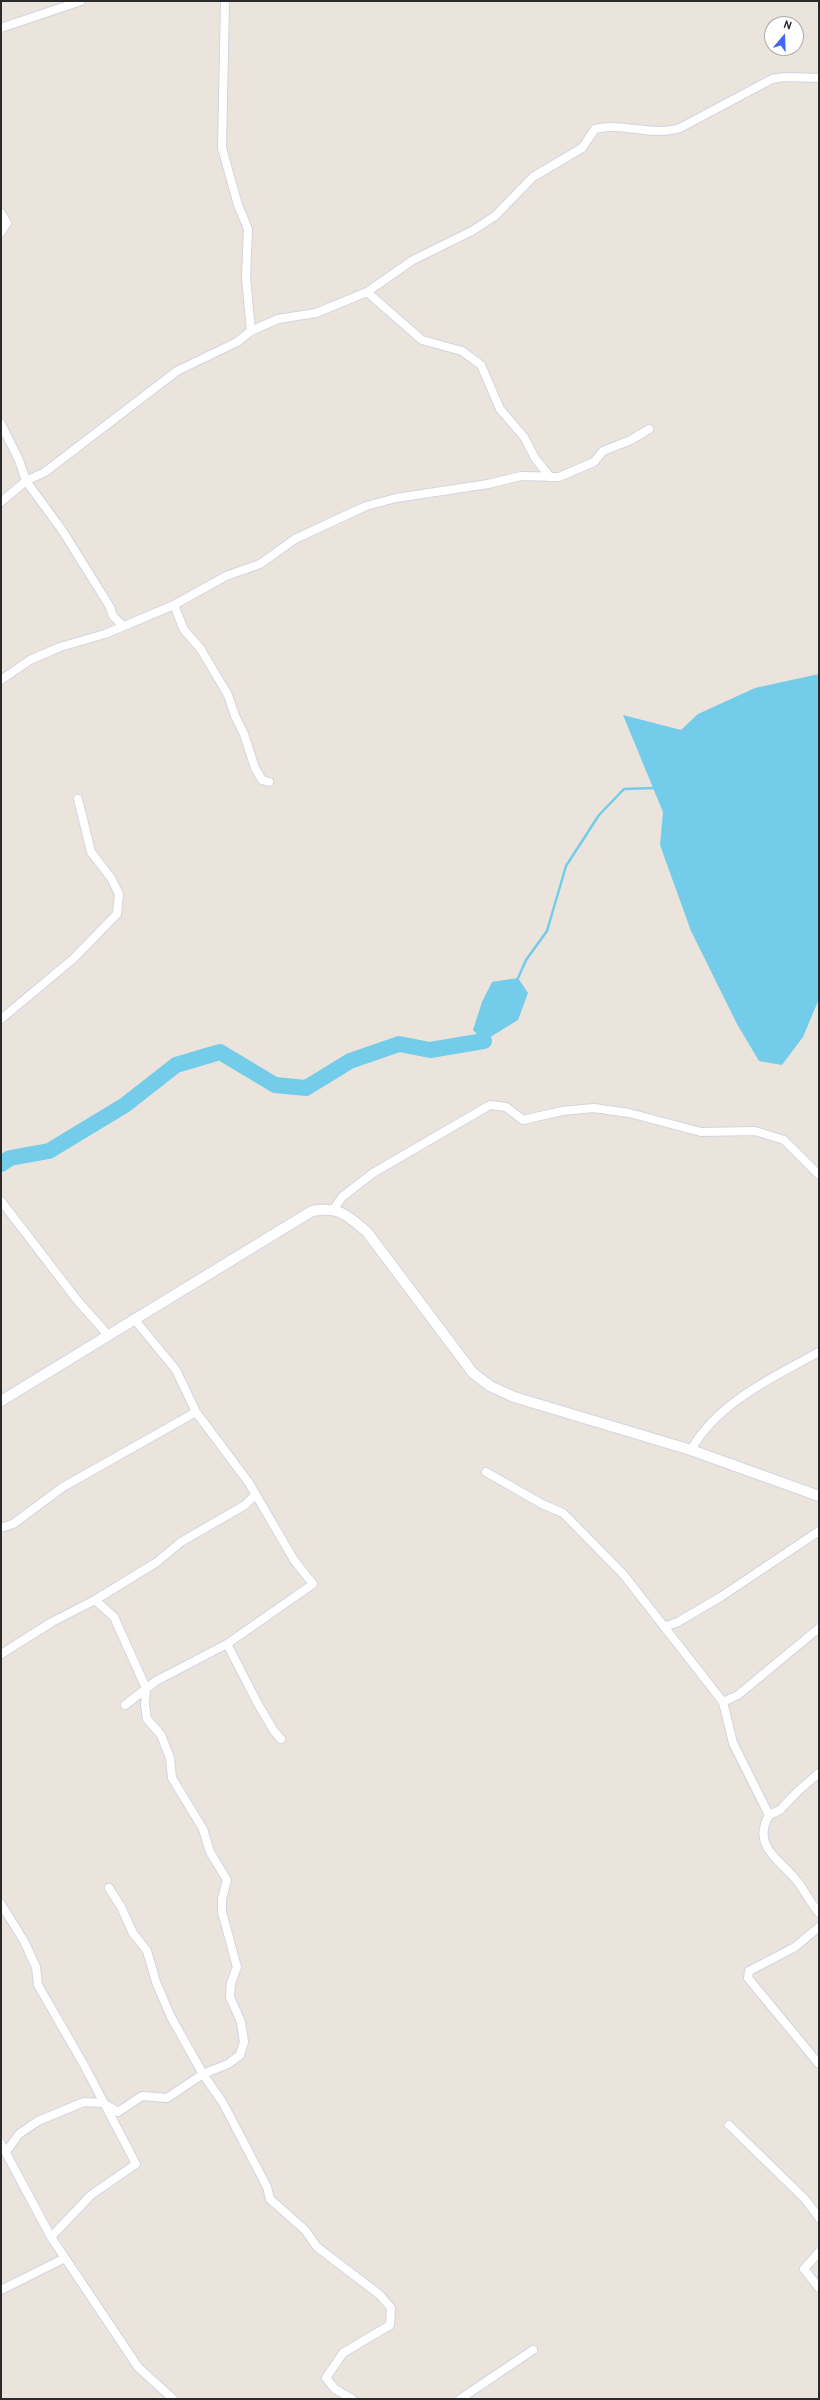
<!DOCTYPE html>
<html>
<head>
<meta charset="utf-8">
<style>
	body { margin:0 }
	#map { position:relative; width:820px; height:2400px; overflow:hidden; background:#ebe4dc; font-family:Overpass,sans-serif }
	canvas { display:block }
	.frame { position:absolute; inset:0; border:2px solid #2a2a2a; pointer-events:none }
	.north { position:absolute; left:764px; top:16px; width:40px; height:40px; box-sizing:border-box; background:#fff; border:1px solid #aaa; border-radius:50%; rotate:19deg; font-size:11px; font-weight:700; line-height:16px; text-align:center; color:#2a2a2a }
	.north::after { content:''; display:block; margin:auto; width:14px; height:18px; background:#4267f2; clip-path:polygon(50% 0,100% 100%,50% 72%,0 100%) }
</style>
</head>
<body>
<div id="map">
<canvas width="820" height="2400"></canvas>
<div class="frame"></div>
<div class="north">N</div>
</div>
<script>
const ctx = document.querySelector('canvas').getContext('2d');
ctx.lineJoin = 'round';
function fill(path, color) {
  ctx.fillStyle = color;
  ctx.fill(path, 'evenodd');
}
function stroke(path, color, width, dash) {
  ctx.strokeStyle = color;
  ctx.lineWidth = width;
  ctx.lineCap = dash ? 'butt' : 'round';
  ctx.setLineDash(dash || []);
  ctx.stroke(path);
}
fill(new Path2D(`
	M819 674V999L803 1037 782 1065 759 1061 737 1024 691 931 660 845 663 812 623 715 681 730 698 714 755 688Z
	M518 978 528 993 518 1020 484 1041 473 1030 482 1002 492 982Z`), '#73cce9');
stroke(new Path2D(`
	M518 978 526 960 547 931 566 866 599 815 624 789 654 788`), '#73cce9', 2.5);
stroke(new Path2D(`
	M1 1164 10 1158 49 1151 125 1105 176 1065 220 1052 275 1085 306 1088 350 1061 399 1044 430 1050 484 1041`), '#73cce9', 16);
const minor = new Path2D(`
	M225 1 222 148 238 205 248 229 246 277 251 331
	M1 28 81 1
	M1 213 7 223 1 232
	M367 292 422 340 462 351 481 365 500 409 524 437 535 458 550 477
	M1 424 19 460 26 481 62 530 110 607 113 616 123 626
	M1 502 26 481 45 472 177 371 237 342 251 331 278 319 316 313 367 292 413 260 472 231 495 216 533 177 582 148 595 129C623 122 652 137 680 128L772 79 785 77 819 78
	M174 605 184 630 200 648 228 695 235 716 244 734 255 768 262 780 269 782
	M1 680 30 660 60 647 105 634 174 605 226 576 260 564 295 539 366 506 396 498 488 484 521 476 559 477 594 462 603 451 631 440 649 429
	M1 1019 73 959 117 914 119 894 111 878 91 852 78 799
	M1 1201 77 1300 108 1335
	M334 1209 342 1197 373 1173 490 1105 506 1107 523 1120 562 1111 594 1108 629 1113 701 1132 755 1131 784 1140 819 1175
	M691 1450C717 1403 773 1377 819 1352
	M486 1472 542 1504 563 1513 623 1574 723 1702 733 1743 769 1815
	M1 1528 13 1524 63 1487 196 1412
	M664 1627 678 1622 722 1596 819 1531
	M227 1644 258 1704 274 1731 281 1739
	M1 1654 52 1622 95 1600 157 1562 181 1542 245 1505 255 1495
	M723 1702 738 1695 819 1628
	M125 1705 156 1681 227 1644 313 1584 294 1560 249 1483 196 1412 176 1370 135 1320
	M819 1773 798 1791 780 1810 769 1815C751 1847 781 1860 798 1882 805 1892 811 1903 819 1913
	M109 1888 121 1907 133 1933 147 1951 156 1982 171 2017 203 2074 223 2103 267 2187 270 2199 305 2230 317 2247 380 2295 391 2308 390 2325 343 2353 326 2378 335 2389 352 2399
	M1 1904 24 1941 36 1967 38 1985 84 2065 136 2164 91 2195 51 2237
	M819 1927 795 1947 749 1971 748 1978 819 2064
	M729 2125 805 2199 819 2218
	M1 2144 51 2237 138 2367 173 2399
	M6 2152 19 2134 38 2121 84 2102 103 2103 118 2112 142 2096 167 2098 203 2074 228 2064 240 2055 244 2042 241 2022 230 1997 231 1983 237 1967 222 1912V1899L227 1880 210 1852 203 1829 172 1778 170 1758 161 1735 147 1719 145 1705 146 1688 114 1617 95 1600
	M819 2252 804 2269 819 2288
	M1 2290 65 2258
	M460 2399 533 2350`);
const tertiary = new Path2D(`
	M1 1401 312 1211C339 1206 347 1215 367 1232L473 1373 490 1386 514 1397 691 1450 819 1496`);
stroke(minor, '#d1d5e2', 10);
stroke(tertiary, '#d1d5e2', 12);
stroke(minor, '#fff', 8);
stroke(tertiary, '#fff', 10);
</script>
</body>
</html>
